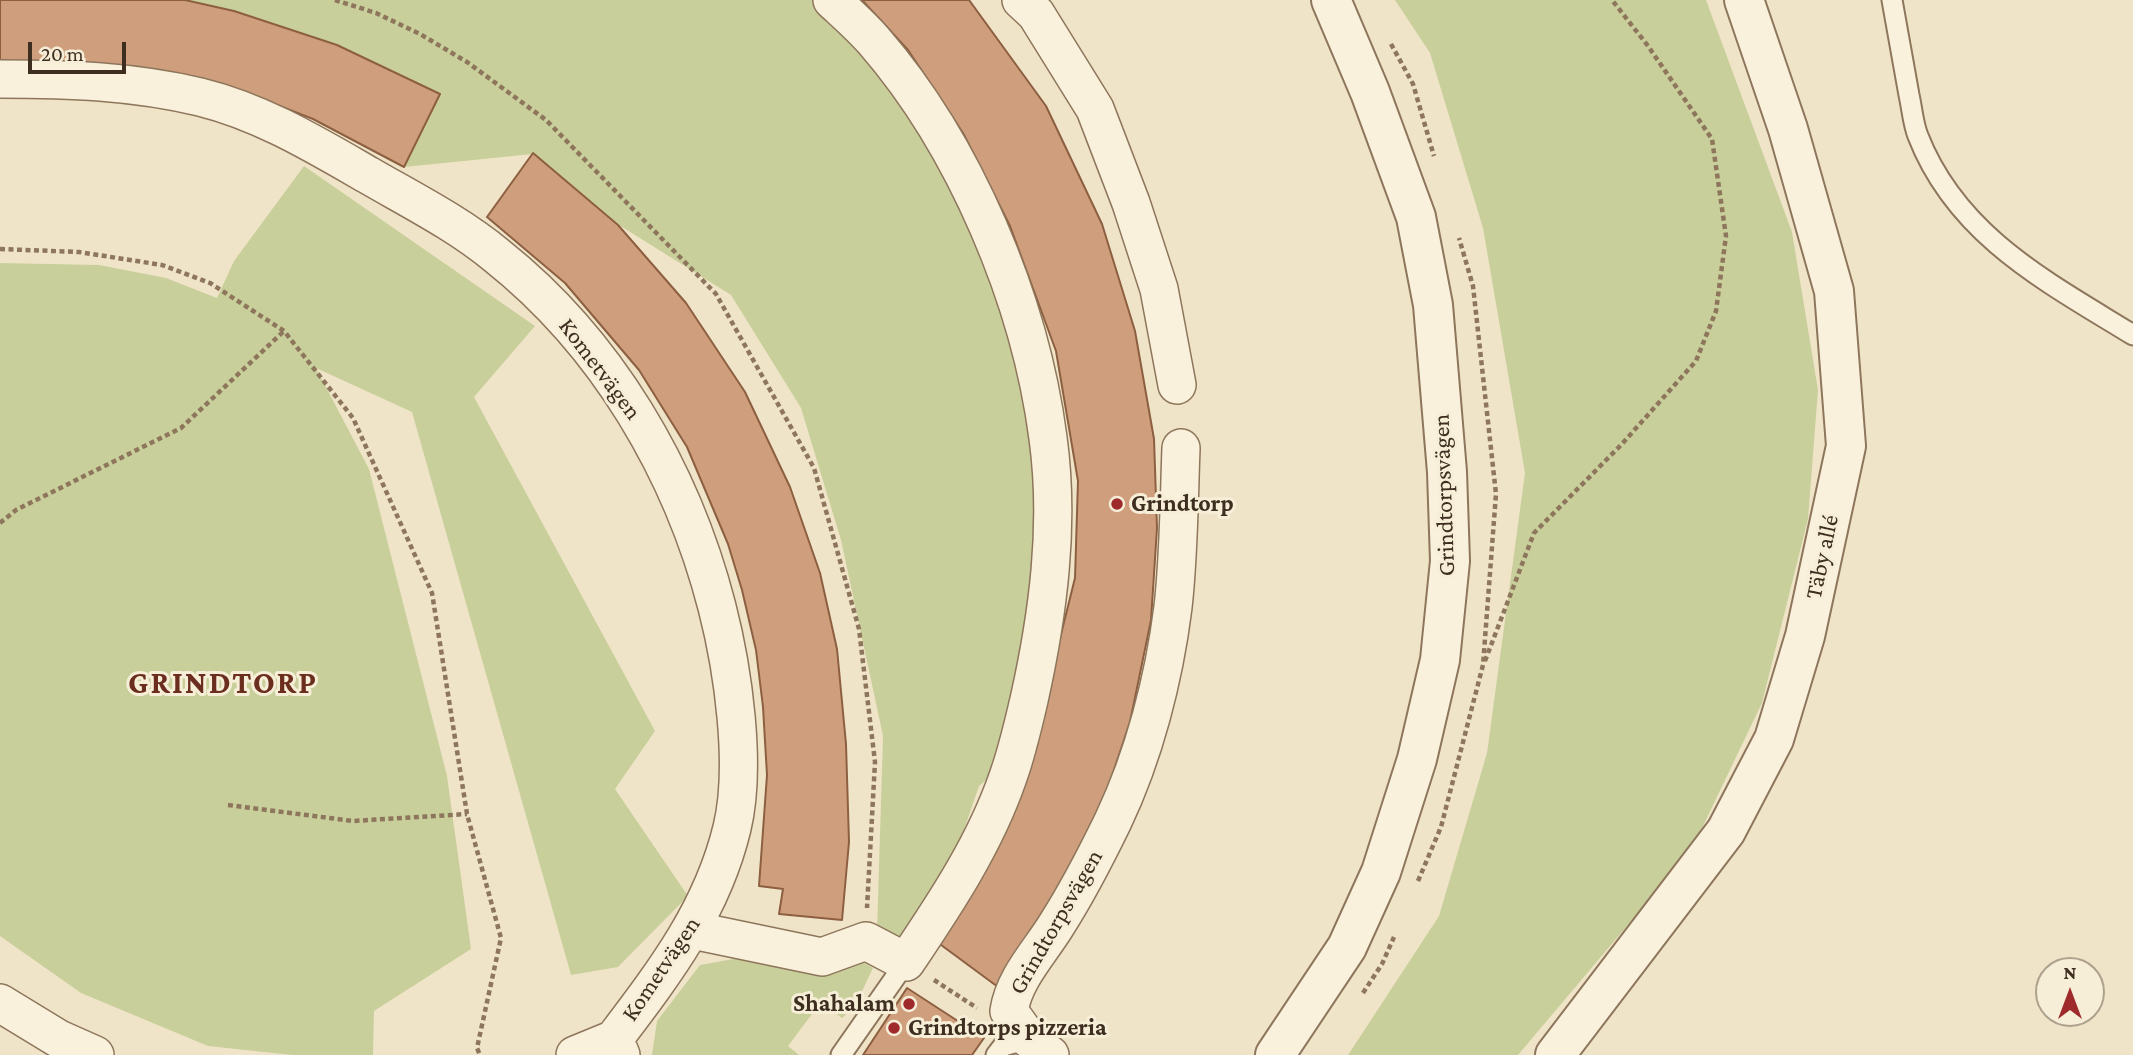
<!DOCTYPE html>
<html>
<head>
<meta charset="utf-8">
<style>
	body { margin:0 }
	#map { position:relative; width:2133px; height:1055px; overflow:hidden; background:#f0e4c8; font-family:"Crimson Pro",serif }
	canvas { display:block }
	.north { position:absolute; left:2035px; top:957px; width:70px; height:70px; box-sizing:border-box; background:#f7eed8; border:2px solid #ada18e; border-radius:50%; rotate:0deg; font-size:19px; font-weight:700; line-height:28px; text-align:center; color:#3d2e20 }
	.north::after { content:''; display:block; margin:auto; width:24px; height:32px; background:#9e2a2b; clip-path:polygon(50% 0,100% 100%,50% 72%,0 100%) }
	.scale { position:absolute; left:28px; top:42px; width:98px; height:32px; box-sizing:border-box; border:4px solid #3d2e20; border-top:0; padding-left:9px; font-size:21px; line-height:24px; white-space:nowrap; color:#3d2e20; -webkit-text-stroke:5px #f7eed8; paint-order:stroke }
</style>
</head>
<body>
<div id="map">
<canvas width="2133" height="1055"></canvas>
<div class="north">N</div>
<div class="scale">20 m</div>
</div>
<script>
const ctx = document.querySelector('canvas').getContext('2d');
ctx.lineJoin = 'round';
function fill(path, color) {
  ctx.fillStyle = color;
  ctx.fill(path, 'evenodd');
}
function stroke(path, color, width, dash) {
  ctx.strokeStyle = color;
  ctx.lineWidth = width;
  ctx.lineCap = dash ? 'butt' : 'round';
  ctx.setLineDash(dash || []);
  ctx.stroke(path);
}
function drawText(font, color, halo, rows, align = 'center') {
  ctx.font = font + ' "Crimson Pro",serif';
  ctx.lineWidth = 6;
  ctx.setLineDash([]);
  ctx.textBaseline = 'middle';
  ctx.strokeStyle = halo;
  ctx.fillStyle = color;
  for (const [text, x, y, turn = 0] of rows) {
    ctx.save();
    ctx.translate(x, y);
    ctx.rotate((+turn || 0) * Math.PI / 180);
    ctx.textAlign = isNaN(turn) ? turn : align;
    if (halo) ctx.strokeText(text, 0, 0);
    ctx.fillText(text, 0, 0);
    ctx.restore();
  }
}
fill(new Path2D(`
	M180 0H823L887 65 981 216 1031 374 1041 547 1006 764 979 786 953 862 907 938 889 945 877 932 883 736 841 540 801 408 731 295 619 225 533 154 404 167 439 94 337 45 234 11Z
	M1395 0H1706L1792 232 1818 390 1808 519 1762 703 1692 849 1518 1055H1348L1439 916 1487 753 1525 473 1483 228 1430 53Z
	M304 166 535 326 474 397 655 731 615 789 688 896 618 967 571 975 412 412 316 368 369 469 447 776 471 949 374 1011 373 1055H292L208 1046 81 993 0 936V263L99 265 166 278 217 298 234 261Z
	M827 942 873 968 855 1006 842 1018 821 1002 788 1046 799 1055H652L657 1021 700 965Z`), '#c9cf9b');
const building = new Path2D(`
	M0 0H185L234 11 337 45 440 94 404 167 313 119 241 91 0 64Z
	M862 0H969L1046 106 1102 224 1135 331 1154 439 1157 528 1151 620 1130 722 1099 815 1043 923 998 987 937 942 1032 751 1075 578 1078 481 1056 351 1010 226 963 133 908 50Z
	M533 153 618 225 686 303 745 392 790 487 820 573 837 649 846 744 849 842 842 920 779 914 783 889 759 886 767 775 763 707 756 650 742 590 728 544 687 447 639 370 565 283 487 217Z
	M907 988 984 1038 972 1055H863Z`);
fill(building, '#cf9f7d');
stroke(building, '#8d5f41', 2);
const service = new Path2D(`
	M1892 0C1898 32 1903 63 1909 95 1912 108 1913 124 1918 136 1957 236 2047 282 2133 335
	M841 1055 906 962
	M996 1055 1003 1046 1029 1039`);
const minor = new Path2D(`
	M1021 0 1036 14 1095 109 1131 203 1159 289 1177 385
	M0 79C68 79 133 81 200 97 261 112 314 144 368 175 411 200 457 223 496 255 607 343 682 471 717 607 733 669 747 766 732 828 712 911 664 973 614 1039L621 1055
	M692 930 822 957 866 941 906 962C945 904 985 844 1008 777 1017 752 1023 726 1029 700 1048 615 1060 525 1048 438 1030 300 965 146 874 41 861 26 846 13 832 0
	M0 1003 59 1039 95 1055
	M575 1055 614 1039
	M1050 1055 1029 1039 1009 1011C1014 978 1040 952 1057 924 1078 891 1096 856 1113 821 1144 756 1164 679 1173 607 1179 555 1179 501 1181 448`);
const tertiary = new Path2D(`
	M1275 1055 1347 947 1381 872 1417 759 1440 660 1450 561 1447 472 1433 305 1416 217 1370 92 1331 0
	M1555 1055 1726 831 1774 739 1805 636 1846 446 1834 291 1788 129 1744 0`);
stroke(service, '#8d765c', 23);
stroke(minor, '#8d765c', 40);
stroke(tertiary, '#8d765c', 42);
stroke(new Path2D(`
	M335 0 376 13 420 34 467 62 546 120 716 294 814 468 859 629 875 762 867 908
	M1391 44 1413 84 1434 156
	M0 249 79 252 162 265 210 283 284 331 353 418 432 593 467 814 501 938 477 1048 480 1055
	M0 523 16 510 181 428 284 331
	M1485 661 1534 533 1621 445 1696 361 1716 311 1726 236 1712 139 1648 46 1612 0
	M228 805 353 821 467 814
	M1418 881 1441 827 1483 665 1496 494 1473 286 1459 238
	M934 980 977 1008
	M1363 993 1382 964 1394 937`), '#8d765c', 4.5, [5, 3.5]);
stroke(service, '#faf1dc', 19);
stroke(minor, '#faf1dc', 37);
stroke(tertiary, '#faf1dc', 38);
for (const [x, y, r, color] of [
	[1117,504,7,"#9e2a2b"],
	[909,1004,7,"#9e2a2b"],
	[894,1028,7,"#9e2a2b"]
]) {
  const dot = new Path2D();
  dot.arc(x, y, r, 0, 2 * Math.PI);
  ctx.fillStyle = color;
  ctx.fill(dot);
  stroke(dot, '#f7eed8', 2.5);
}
drawText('24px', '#3d2e20', '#f7eed8', [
	["Kometvägen",600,369,53],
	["Grindtorpsvägen",1444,495,-92],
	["Täby allé",1822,557,-78],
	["Grindtorpsvägen",1056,922,-60],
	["Kometvägen",661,969,-56]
]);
drawText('bold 24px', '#3d2e20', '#f7eed8', [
	["Grindtorp",1131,504],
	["Shahalam",895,1004,"right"],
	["Grindtorps pizzeria",908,1028]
], 'left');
ctx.letterSpacing = '2px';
drawText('bold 32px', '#6b2e1e', '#f7eed8', [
	["GRINDTORP",223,683]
]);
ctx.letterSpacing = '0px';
</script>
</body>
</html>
